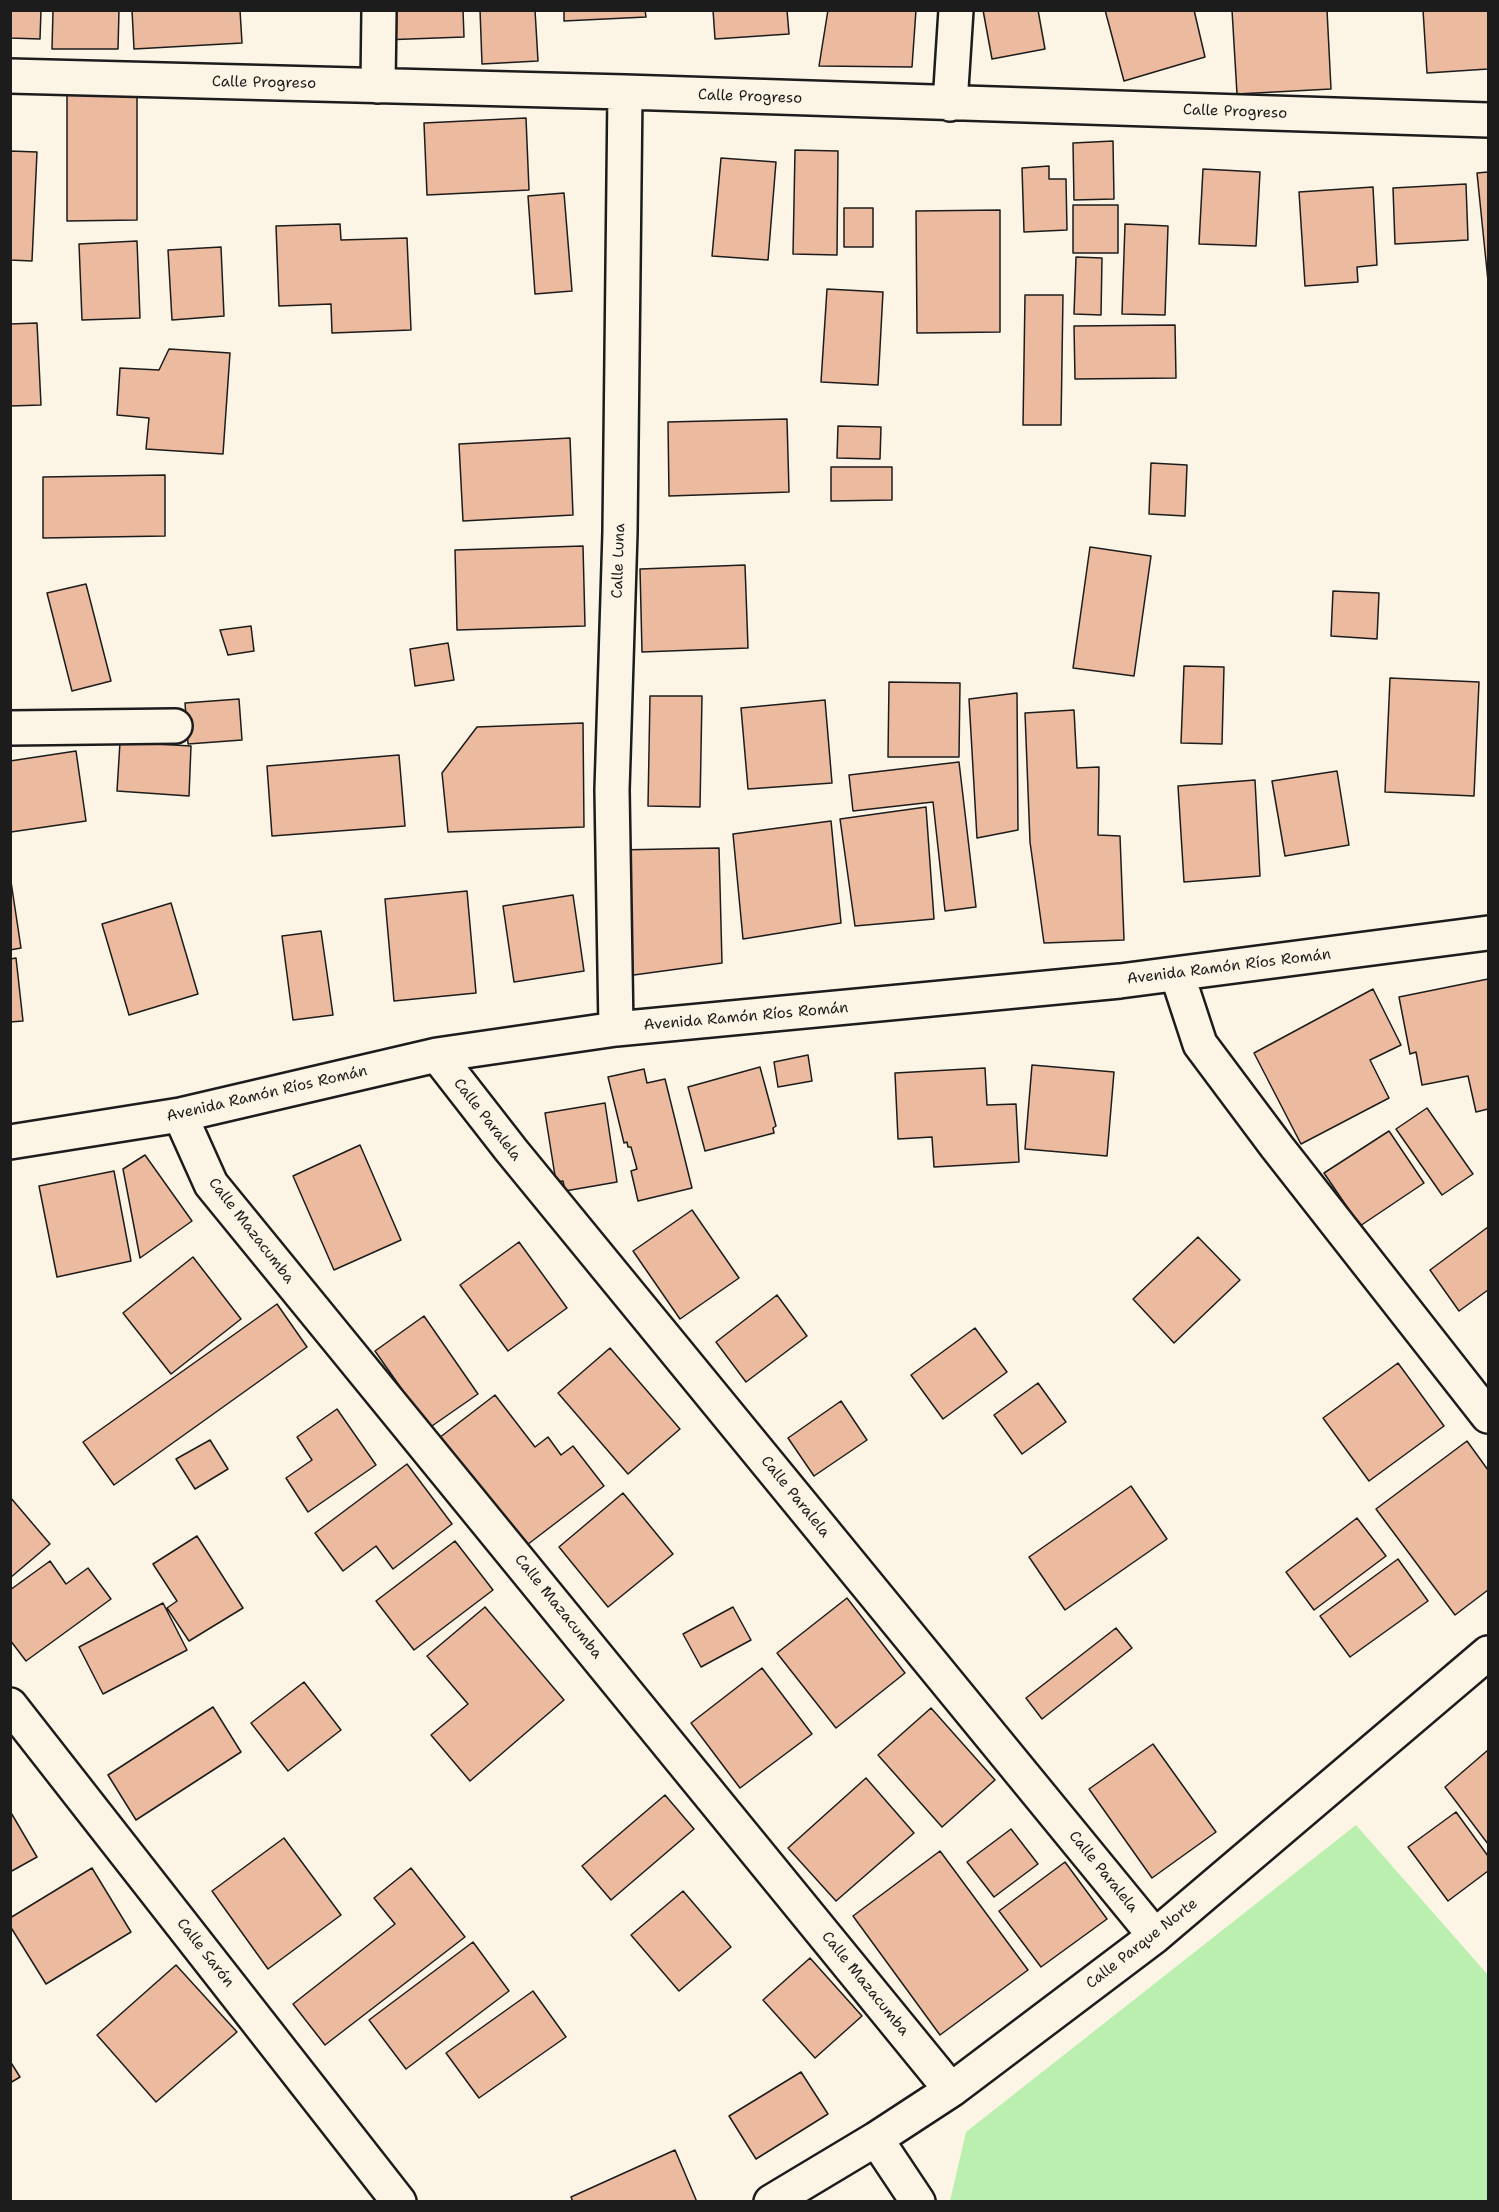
<!DOCTYPE html>
<html>
<head>
<meta charset="utf-8">
<style>
	body { margin:0 }
	#map { position:relative; width:1499px; height:2212px; overflow:hidden; background:#fcf5e5; font-family:"Shantell Sans",sans-serif }
	canvas { display:block }
	.frame { position:absolute; inset:0; border:12px solid #1c1c1c; pointer-events:none }
</style>
</head>
<body>
<div id="map">
<canvas width="1499" height="2212"></canvas>
<div class="frame"></div>
</div>
<script>
const ctx = document.querySelector('canvas').getContext('2d');
ctx.lineJoin = 'round';
function fill(path, color) {
  ctx.fillStyle = color;
  ctx.fill(path, 'evenodd');
}
function stroke(path, color, width, dash) {
  ctx.strokeStyle = color;
  ctx.lineWidth = width;
  ctx.lineCap = dash ? 'butt' : 'round';
  ctx.setLineDash(dash || []);
  ctx.stroke(path);
}
function drawText(font, color, halo, rows, align = 'center') {
  ctx.font = font + ' "Shantell Sans",sans-serif';
  ctx.lineWidth = 6;
  ctx.setLineDash([]);
  ctx.textBaseline = 'middle';
  ctx.strokeStyle = halo;
  ctx.fillStyle = color;
  for (const [text, x, y, turn = 0] of rows) {
    ctx.save();
    ctx.translate(x, y);
    ctx.rotate((+turn || 0) * Math.PI / 180);
    ctx.textAlign = isNaN(turn) ? turn : align;
    if (halo) ctx.strokeText(text, 0, 0);
    ctx.fillText(text, 0, 0);
    ctx.restore();
  }
}
fill(new Path2D(`
	M1356 1825 1488 1975V2201H950L966 2132Z`), '#bbefaf');
const building = new Path2D(`
	M10 10H41L40 39 10 38Z
	M53 10H119L118 49H52Z
	M132 10H240L242 43 134 49Z
	M382 10H463L464 37 382 40Z
	M480 10H535L538 61 482 64Z
	M564 10H645L646 17 564 21Z
	M713 10H787L789 34 715 39Z
	M828 10H916L912 67 819 66Z
	M983 10H1038L1045 49 992 59Z
	M1105 10H1194L1205 57 1124 81Z
	M1232 10H1327L1331 89 1237 94Z
	M1423 10H1488V69L1427 73Z
	M137 93V220L67 221V94Z
	M526 118 529 190 427 195 424 123Z
	M1113 141 1114 199 1074 200 1073 143Z
	M795 150 838 151 837 255 793 254Z
	M10 151 37 152 32 261 10 260Z
	M721 158 776 162 768 260 712 256Z
	M1049 166V179H1066L1067 230 1024 232 1022 168Z
	M1203 169 1260 172 1256 246 1199 244Z
	M1488 172V281L1477 173Z
	M1466 184 1468 240 1395 244 1393 188Z
	M1373 187 1377 265 1357 267 1358 282 1305 286 1299 192Z
	M564 193 572 291 535 294 528 196Z
	M1073 205H1118V253H1073Z
	M844 208H873V247H844Z
	M1000 210V332L917 333 916 211Z
	M340 224 341 240 407 238 411 330 332 333 331 304 279 306 276 226Z
	M1125 224 1168 226 1165 315 1122 314Z
	M137 241 140 318 82 320 79 244Z
	M221 247 224 316 172 320 168 250Z
	M1076 257 1102 258 1101 315 1074 314Z
	M827 289 883 292 878 385 821 382Z
	M1025 295H1063L1061 425H1023Z
	M37 323 41 405 10 406V324Z
	M1175 325 1176 378 1075 379 1074 326Z
	M169 349 230 353 223 454 146 449 149 418 117 415 120 368 159 370Z
	M787 419 789 492 669 496 668 422Z
	M838 426 881 427 880 459 837 458Z
	M570 438 573 515 463 521 459 444Z
	M1151 463 1187 465 1185 516 1149 514Z
	M831 467H892V500L831 501Z
	M165 475V536L43 538V477Z
	M583 546 585 626 457 630 455 550Z
	M1090 547 1151 556 1134 676 1073 668Z
	M745 565 748 648 642 652 640 569Z
	M86 584 111 681 72 691 47 593Z
	M1333 591 1379 593 1377 639 1331 636Z
	M251 626 254 651 228 655 220 630Z
	M448 643 454 680 415 686 410 649Z
	M1184 666 1224 667 1222 744 1181 743Z
	M1390 678 1479 682 1474 796 1385 792Z
	M889 682 960 683 959 757H888Z
	M1017 693 1018 830 977 838 969 699Z
	M650 696H702L700 807 648 806Z
	M239 699 242 740 188 744 185 703Z
	M825 700 832 783 748 789 741 708Z
	M1074 710 1077 768 1099 767 1098 835 1120 836 1124 940 1044 943 1030 842 1025 713Z
	M583 723 584 827 448 832 442 773 477 727Z
	M120 742 191 746 189 796 117 791Z
	M76 751 86 821 11 832 10 761Z
	M399 755 405 826 272 836 267 766Z
	M959 762 976 907 945 911 933 802 853 811 849 775Z
	M1337 771 1349 845 1285 856 1272 781Z
	M1255 780 1260 876 1184 882 1178 786Z
	M926 807 934 919 855 926 840 819Z
	M831 821 841 923 743 939 733 834Z
	M719 848 722 963 619 977 616 850Z
	M10 875 21 948 10 950Z
	M467 891 476 993 394 1001 385 899Z
	M573 895 584 971 514 982 503 906Z
	M171 903 198 994 129 1015 102 924Z
	M321 931 333 1015 293 1020 282 936Z
	M16 958 23 1021 10 1022V959Z
	M1488 979V1109L1476 1112 1468 1076 1422 1085 1416 1052 1410 1054 1399 997Z
	M1373 989 1401 1045 1370 1060 1389 1098 1301 1144 1254 1053Z
	M808 1055 812 1081 778 1087 774 1062Z
	M1032 1065 1114 1072 1107 1156 1025 1149Z
	M760 1067 776 1126 773 1128 774 1133 705 1151 688 1087Z
	M985 1068 987 1105 1016 1104 1019 1162 934 1167 932 1137 898 1139 895 1073Z
	M644 1069 647 1083 665 1079 692 1188 638 1201 631 1171 637 1169 631 1147H628L627 1142 624 1143 608 1077Z
	M605 1103 617 1182 565 1191 563 1181 556 1182 545 1113Z
	M1427 1108 1473 1174 1442 1195 1396 1129Z
	M1389 1131 1424 1183 1360 1226 1324 1173Z
	M360 1145 401 1240 334 1270 293 1176Z
	M145 1155 192 1221 140 1258 123 1169Z
	M114 1171 131 1261 57 1277 39 1186Z
	M692 1210 739 1278 680 1319 633 1251Z
	M1488 1227V1290L1459 1311 1430 1270Z
	M1198 1237 1240 1280 1174 1343 1133 1299Z
	M519 1242 567 1308 508 1351 460 1285Z
	M193 1257 241 1319 171 1374 123 1313Z
	M777 1295 807 1336 746 1382 716 1342Z
	M277 1304 307 1347 114 1485 83 1442Z
	M424 1316 478 1394 429 1428 375 1351Z
	M975 1328 1007 1372 943 1419 911 1375Z
	M610 1348 680 1429 628 1474 558 1393Z
	M1398 1363 1444 1426 1369 1481 1323 1418Z
	M1038 1383 1066 1422 1022 1454 994 1415Z
	M495 1395 535 1447 548 1437 561 1455 573 1446 604 1486 523 1548 439 1438Z
	M841 1401 867 1440 814 1476 788 1438Z
	M337 1409 376 1465 308 1512 286 1478 312 1460 297 1437Z
	M210 1440 228 1469 195 1489 176 1459Z
	M1467 1441 1488 1470V1590L1455 1615 1376 1509Z
	M407 1464 452 1524 393 1569 376 1546 343 1571 315 1533Z
	M1131 1486 1167 1539 1065 1610 1029 1557Z
	M623 1493 673 1554 608 1607 559 1547Z
	M10 1497 50 1544 10 1578Z
	M1357 1518 1386 1556 1314 1610 1286 1572Z
	M197 1536 243 1608 189 1641 167 1608 177 1601 153 1564Z
	M455 1541 493 1590 414 1650 376 1601Z
	M1398 1559 1428 1601 1350 1657 1320 1616Z
	M50 1561 66 1584 88 1568 111 1599 26 1661 10 1640V1590Z
	M847 1598 905 1673 836 1728 777 1653Z
	M163 1603 187 1650 103 1694 79 1647Z
	M485 1607 564 1700 470 1781 431 1735 468 1704 427 1656Z
	M733 1607 751 1640 701 1667 683 1634Z
	M1116 1628 1132 1648 1042 1719 1026 1698Z
	M762 1668 812 1734 740 1788 691 1723Z
	M304 1682 341 1730 288 1771 251 1723Z
	M213 1707 241 1752 136 1820 108 1775Z
	M931 1708 995 1780 942 1827 878 1755Z
	M1153 1744 1216 1832 1152 1878 1089 1789Z
	M1488 1750V1844L1445 1787Z
	M866 1778 914 1833 836 1901 788 1848Z
	M665 1795 694 1829 611 1900 582 1866Z
	M10 1811 37 1857 10 1872Z
	M1456 1812 1488 1856V1871L1448 1901 1408 1847Z
	M1011 1829 1038 1864 994 1897 967 1862Z
	M284 1838 341 1915 268 1969 212 1891Z
	M940 1851 1028 1970 940 2035 853 1916Z
	M1065 1862 1107 1919 1041 1967 999 1911Z
	M92 1868 131 1932 46 1984 10 1926V1918Z
	M411 1868 465 1937 325 2045 293 2004 395 1924 374 1898Z
	M683 1891 731 1947 679 1991 631 1935Z
	M473 1942 509 1991 406 2069 369 2020Z
	M810 1958 862 2016 815 2058 763 2000Z
	M176 1965 237 2032 156 2102 97 2035Z
	M533 1991 566 2037 479 2098 446 2053Z
	M10 2061 20 2077 10 2083Z
	M801 2072 828 2114 756 2159 729 2116Z
	M675 2150 697 2202H573L571 2197Z`);
fill(building, '#ecba9e');
stroke(building, '#1c1c1c', 1.5);
const minor = new Path2D(`
	M10 76 625 92 1488 120
	M378 86 379 10
	M950 104 956 10
	M10 728 175 726
	M1177 974 1200 1044 1277 1147 1488 1416
	M616 1029 612 790 620 532 625 92
	M437 1055 511 1150 1155 1936
	M180 1115 211 1184 951 2090
	M10 1142 180 1115 437 1055 616 1029 1120 981 1488 933
	M10 1705 399 2202
	M876 2139 918 2202
	M771 2202 876 2139 951 2090 1155 1936 1488 1653`);
stroke(minor, '#1c1c1c', 38);
stroke(minor, '#fcf5e5', 33);
drawText('15px', '#1c1c1c', '#fcf5e5', [
	["Calle Progreso",264,83,1],
	["Calle Progreso",750,97,2],
	["Calle Progreso",1235,112,2],
	["Calle Luna",619,561,-88],
	["Avenida Ramón Ríos Román",1229,967,-7],
	["Avenida Ramón Ríos Román",746,1017,-5],
	["Avenida Ramón Ríos Román",267,1094,-13],
	["Calle Paralela",487,1120,52],
	["Calle Mazacumba",251,1231,52],
	["Calle Paralela",795,1497,51],
	["Calle Mazacumba",558,1607,51],
	["Calle Paralela",1103,1872,51],
	["Calle Parque Norte",1142,1944,-38],
	["Calle Sarón",205,1953,52],
	["Calle Mazacumba",865,1984,51]
]);
</script>
</body>
</html>
